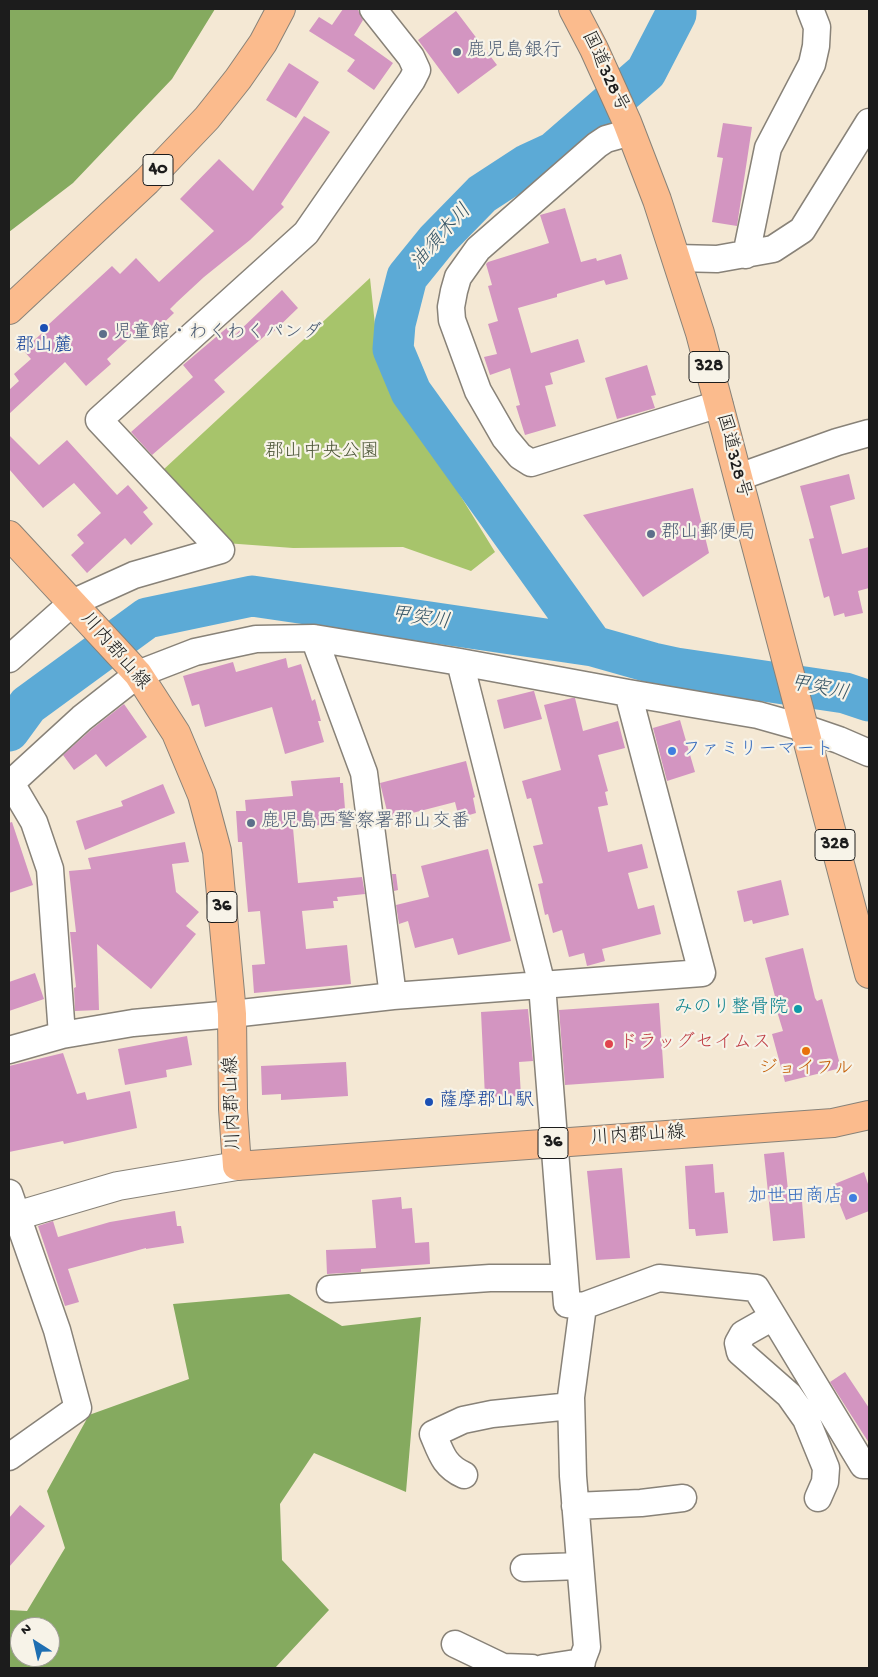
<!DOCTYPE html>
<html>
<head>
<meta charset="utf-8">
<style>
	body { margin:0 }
	#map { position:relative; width:878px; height:1677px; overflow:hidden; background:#f4e8d4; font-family:"Gochi Hand",sans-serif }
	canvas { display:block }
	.frame { position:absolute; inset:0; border:10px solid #1c1c1c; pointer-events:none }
	.north { position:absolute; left:10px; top:1617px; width:50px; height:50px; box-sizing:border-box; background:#f7f3e8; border:1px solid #9f9d96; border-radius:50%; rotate:325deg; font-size:14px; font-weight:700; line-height:20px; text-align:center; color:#1c1c1c }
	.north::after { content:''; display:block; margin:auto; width:18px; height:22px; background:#1f6fb2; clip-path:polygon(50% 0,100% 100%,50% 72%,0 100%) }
</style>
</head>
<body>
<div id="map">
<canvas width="878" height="1677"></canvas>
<div class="frame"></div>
<div class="north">N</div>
</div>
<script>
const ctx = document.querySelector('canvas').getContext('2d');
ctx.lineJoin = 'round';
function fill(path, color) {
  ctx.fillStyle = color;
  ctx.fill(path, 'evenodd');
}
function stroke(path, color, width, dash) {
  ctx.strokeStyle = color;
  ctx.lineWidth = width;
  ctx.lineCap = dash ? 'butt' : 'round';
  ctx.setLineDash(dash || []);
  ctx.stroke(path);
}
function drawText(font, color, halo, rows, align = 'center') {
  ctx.font = font + ' "Gochi Hand","Klee One",sans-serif';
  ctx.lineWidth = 4.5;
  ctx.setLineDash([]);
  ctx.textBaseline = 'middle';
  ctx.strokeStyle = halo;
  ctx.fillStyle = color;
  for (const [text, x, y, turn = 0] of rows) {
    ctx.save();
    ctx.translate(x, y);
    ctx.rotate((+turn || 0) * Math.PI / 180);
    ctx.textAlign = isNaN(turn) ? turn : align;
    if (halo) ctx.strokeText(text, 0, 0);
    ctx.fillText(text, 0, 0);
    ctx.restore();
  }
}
fill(new Path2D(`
	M370 278 379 363 495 552 471 571 403 547 293 548 225 543 163 470Z`), '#a7c46b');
fill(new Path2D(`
	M9 9H215L172 79 73 183 9 232Z
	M289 1294 342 1326 421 1317 406 1492 314 1453 280 1504 282 1560 329 1610 275 1668H9V1610L27 1611 65 1548 47 1491 89 1415 189 1379 173 1304ZM20 1627H50V1657H20Z`), '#85aa5f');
stroke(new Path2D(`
	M593 646 411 392 393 349 395 324 407 277 437 240 482 194 528 164 554 152 646 72 676 14V9
	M9 731 28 705 147 618 252 596 593 646 653 663 676 668 845 693 869 701`), '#5caad6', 41);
fill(new Path2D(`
	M343 9H356L358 10 363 20 354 35 393 63 374 90 347 71 355 60 309 31 319 17 332 25Z
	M456 11 497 65 458 94 418 40Z
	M289 63 319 82 296 118 266 100Z
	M304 116 330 132 281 204 284 207 250 240 204 277 177 302 170 309 174 313 154 332 146 323 107 359 111 364 86 386 65 362 9 414V390L19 381 14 374 31 359 23 350 49 327 48 325 112 266 120 274 136 258 159 282 214 231 180 199 219 159 253 191Z
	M723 123 752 127 737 226 712 222 723 158 717 157Z
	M565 208 581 262 596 258 597 261 621 254 628 279 606 285 604 280 557 294V297L518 308 531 353 578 339 585 362 550 373 553 384 545 386 556 426 525 435 516 406 520 405 510 368 490 375 484 357 497 354 488 324 498 321 488 286 492 285 486 264 488 262 549 243 540 215Z
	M282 290 298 308 270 335 268 333 214 380 225 392 152 455 131 432 193 377 183 365 229 326 236 334Z
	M647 365 656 395 651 396 655 408 617 419 605 378Z
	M9 435 39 465 67 440 117 495 128 485 148 508 143 512 153 524 131 545 125 538 87 573 71 555 84 543 77 535 101 513 74 483 43 508 9 469Z
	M849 474 855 499 830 506 842 554 869 547V588L858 591 863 613 845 617 844 613 834 616 829 596 824 598 809 539 814 538 800 486Z
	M693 488 709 553 643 597 583 515Z
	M286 658 288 668 301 664 312 701 315 699 321 721H318L324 742 285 754 272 707 205 727 199 704 192 706 183 676 233 662 236 672Z
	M533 691H534L542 719 504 729 497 700Z
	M572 698H575L583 731 618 721 625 748 598 755 608 791 605 792 608 805 598 807 608 852 642 844 648 868 628 873 638 909 654 905 661 934 602 949 605 961 587 966 584 953 569 957 562 930 553 933 548 914 545 915 538 884 543 883 533 846 543 844 531 798 527 799 522 781 561 770 544 705Z
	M124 704 147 737 106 767 96 754 74 770 63 755 92 729Z
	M680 720 695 772 667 781 653 728Z
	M466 761 475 797 473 798 476 813 459 818 455 802 389 819 380 783Z
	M340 777V783H343L346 822 293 828 298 883 362 877 365 894 337 897 338 901H333L334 908 302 911 306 949 347 945 351 984 254 993 252 965 265 964 260 911 248 912 242 842H238L236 811H246L245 800 293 796 291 781Z
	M163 784 175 813 85 850 76 821 123 806 121 801Z
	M12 822 33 885 9 893V823Z
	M185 842 189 862 172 864 176 892 199 912 186 926 196 934 151 989 97 944 99 1010 75 1011 74 988 76 987 70 932H76L69 871 91 869 88 858Z
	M488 849 511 941 458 955 453 938 415 948 408 921 399 924 396 905 429 897 421 866Z
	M392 874H396L398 890 394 891Z
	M781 880 789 915 753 924 752 920 744 922 737 891Z
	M803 948 815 998 817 1001 822 999 841 1068 785 1082 772 1034 783 1031 776 1008H778L765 958Z
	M35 973 44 999 9 1011V982Z
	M659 1003 664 1078 565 1085 559 1010Z
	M528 1009 533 1061 519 1062 521 1096 485 1097 481 1012Z
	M187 1036 192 1065 166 1070 167 1077 125 1085 118 1049Z
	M63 1053 77 1094 85 1092 87 1100 130 1091 137 1128 64 1144 63 1141 9 1152V1066Z
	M346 1062 348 1096 281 1100V1094L262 1095 261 1066Z
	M784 1152 788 1190 801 1189 805 1238 773 1241 764 1154Z
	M713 1164 715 1193 724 1192 728 1233 696 1236 695 1229H689L685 1166Z
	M622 1168 630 1258 596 1260 587 1171Z
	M864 1172 869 1187V1211L846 1220 832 1185Z
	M401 1197 402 1209 412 1208 415 1243 429 1242 430 1264 361 1269V1272L327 1274 326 1250 376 1248 372 1200Z
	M175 1211 177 1226H181L184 1243 146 1249V1248L68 1269 79 1302 65 1306 38 1226 53 1221 58 1237 110 1222Z
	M845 1372 869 1408V1443L830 1382Z
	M20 1505 45 1526 9 1567V1518Z`), '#d395c1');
const minor = new Path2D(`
	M631 132 606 139 597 145 478 249 458 277 454 291 451 307 452 320 478 391 505 438 520 456 531 463 719 404
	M746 255 768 148 812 64 816 46 817 27 810 9
	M676 258 717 259 773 249 802 230 869 122
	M739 477 837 442 869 433
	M9 659 72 603 134 575 221 550 99 420 306 233 412 80 417 70 411 57 373 9
	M460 662 542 985 567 1304 583 1306 659 1278 756 1288 863 1465H869
	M393 996 364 773 314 638 460 662 628 693 758 715 804 728 839 740 869 753
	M62 1035 50 869 34 822 11 783 82 718 138 674 195 652 256 639 314 638
	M9 1050 62 1035 133 1023 232 1014 393 996 702 973 628 693
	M9 1193 57 1330 78 1408 9 1457
	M330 1289 490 1278H565
	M773 1317 743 1334 738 1343 740 1352 789 1395 806 1419 826 1468 825 1482 818 1498
	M464 1475C444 1466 441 1453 433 1434L463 1420 492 1414 571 1406
	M575 1506 641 1503 683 1498
	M524 1568 580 1566
	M455 1644 503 1667 532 1668
	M543 1668 582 1662
	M579 1668 587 1647 573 1476 571 1397 583 1306`);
const tertiary = new Path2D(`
	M9 1218 118 1186 237 1166`);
const primary = new Path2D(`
	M9 310 147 181 207 118 238 79 263 43 281 9
	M9 535 138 674 176 733 202 795 217 851 232 1014 233 1109 237 1166 833 1123 869 1115`);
const trunk = new Path2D(`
	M573 9 594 49 627 122 657 200 700 333 869 974`);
stroke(minor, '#888278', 29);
stroke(tertiary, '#888278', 30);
stroke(primary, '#888278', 30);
stroke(trunk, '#888278', 30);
stroke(minor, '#fff', 26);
stroke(tertiary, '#fff', 28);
stroke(primary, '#fbbb8d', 28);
stroke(trunk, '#fbbb8d', 28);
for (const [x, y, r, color] of [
	[457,52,5,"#5c6f8a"],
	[44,328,5,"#1a4fb4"],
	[103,334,5,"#5c6f8a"],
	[651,534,5,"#5c6f8a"],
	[672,751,5,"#3f7fe0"],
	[251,823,5,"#5c6f8a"],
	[798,1009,5,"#0f9aa8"],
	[609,1044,5,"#e0444e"],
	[806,1051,5,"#e8710a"],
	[429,1102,5,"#1a4fb4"],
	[853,1198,5,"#3f7fe0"]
]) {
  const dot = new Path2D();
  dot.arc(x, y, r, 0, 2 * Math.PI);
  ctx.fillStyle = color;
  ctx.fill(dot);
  stroke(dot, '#f7f3e8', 2);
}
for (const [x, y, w] of [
	[158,170,30],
	[709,367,40],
	[835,845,40],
	[222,907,30],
	[553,1143,30]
]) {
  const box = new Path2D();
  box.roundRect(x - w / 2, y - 15.5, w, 31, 4);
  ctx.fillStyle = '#f7f3e8';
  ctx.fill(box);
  stroke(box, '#1c1c1c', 1);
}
drawText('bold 18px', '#1c1c1c', null, [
	["40",158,170],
	["328",709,367],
	["328",835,845],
	["36",222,907],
	["36",553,1143]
]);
drawText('19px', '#4e5e75', '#f7f3e8', [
	["鹿児島銀行",467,52],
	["児童館・わくわくパンダ",113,334],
	["郡山郵便局",661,534],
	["鹿児島西警察署郡山交番",261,823]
], 'left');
drawText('19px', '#1c1c1c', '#f7f3e8', [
	["国道328号",604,72,65],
	["国道328号",732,456,75],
	["川内郡山線",114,652,49],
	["川内郡山線",234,1103,-92],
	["川内郡山線",638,1137,-4]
]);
drawText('19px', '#164399', '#f7f3e8', [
	["郡山麓",44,347],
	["薩摩郡山駅",439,1102,"left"]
]);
drawText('19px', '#4d5738', '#f7f3e8', [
	["郡山中央公園",322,453]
]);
drawText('19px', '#366cbe', '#f7f3e8', [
	["ファミリーマート",682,751],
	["加世田商店",843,1198,"right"]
], 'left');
drawText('19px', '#0d838f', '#f7f3e8', [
	["みのり整骨院",788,1009]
], 'right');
drawText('19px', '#be3a42', '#f7f3e8', [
	["ドラッグセイムス",619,1044]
], 'left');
drawText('19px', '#c56008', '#f7f3e8', [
	["ジョイフル",806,1070]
]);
drawText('italic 20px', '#365566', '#f7f3e8', [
	["油須木川",442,238,-48],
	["甲突川",420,620,8],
	["甲突川",819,690,11]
]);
</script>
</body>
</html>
